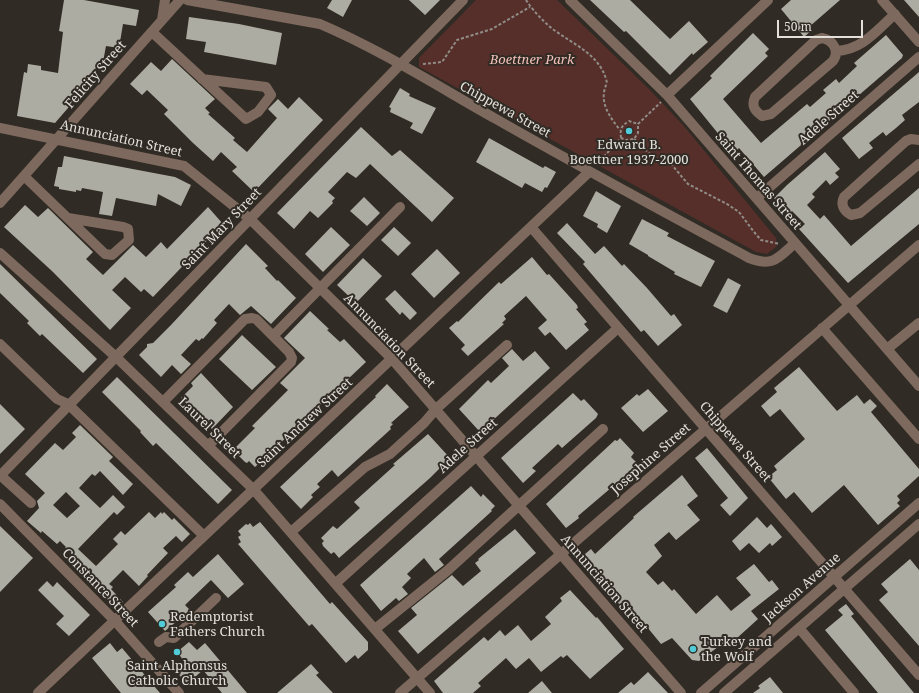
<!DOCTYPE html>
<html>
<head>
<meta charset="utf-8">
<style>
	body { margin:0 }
	#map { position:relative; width:919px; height:693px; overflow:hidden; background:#302b24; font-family:"Noto Serif",serif }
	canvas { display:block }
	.scale { position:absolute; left:777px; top:20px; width:86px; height:18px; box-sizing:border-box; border:2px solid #e3e0db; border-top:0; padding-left:5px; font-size:12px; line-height:14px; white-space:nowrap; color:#e3e0db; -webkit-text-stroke:3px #302b24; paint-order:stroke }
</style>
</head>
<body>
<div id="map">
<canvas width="919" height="693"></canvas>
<div class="scale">50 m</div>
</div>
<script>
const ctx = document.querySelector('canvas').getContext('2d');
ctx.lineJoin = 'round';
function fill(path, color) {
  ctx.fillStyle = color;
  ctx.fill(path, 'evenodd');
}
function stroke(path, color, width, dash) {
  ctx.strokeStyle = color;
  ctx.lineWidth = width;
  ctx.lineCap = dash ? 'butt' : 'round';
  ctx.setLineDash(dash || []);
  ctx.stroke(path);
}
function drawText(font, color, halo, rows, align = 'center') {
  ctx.font = font + ' "Noto Serif",serif';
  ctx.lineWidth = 4;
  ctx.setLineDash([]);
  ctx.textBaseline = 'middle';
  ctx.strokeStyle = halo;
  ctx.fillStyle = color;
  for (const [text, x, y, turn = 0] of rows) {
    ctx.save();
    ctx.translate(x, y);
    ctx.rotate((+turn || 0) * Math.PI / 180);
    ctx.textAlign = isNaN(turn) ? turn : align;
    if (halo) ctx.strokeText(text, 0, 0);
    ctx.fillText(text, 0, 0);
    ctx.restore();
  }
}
fill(new Path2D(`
	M476 0H557L649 89 683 125 776 238 777 246 767 254 756 252 419 67V58Z`), '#572f2a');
fill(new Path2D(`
	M64 0H84L139 10 136 26 123 24 119 48 106 46 103 62 99 61 91 79H94L83 94 81 93 55 123 17 116 24 72 27 73 28 64 41 66V70L58 73 63 32 59 31Z
	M332 0H352L343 17 327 8Z
	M409 0H440L425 15Z
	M590 0H630L670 39 689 21 708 42 693 55 692 53 670 75 626 31 624 32Z
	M791 0H840L809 27 812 30 804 37 781 9Z
	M904 0H919V17Z
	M189 17 239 24 282 33 276 65 204 52 206 42 186 39Z
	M753 33 769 49 765 53 768 56 723 99 761 143 807 104 810 107 826 93 823 90 836 79 839 83 857 66 854 63 886 35 903 55 902 58 764 177 739 148 734 153 690 99 712 78 710 76Z
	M172 59 215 99 205 108 210 113 208 114 235 138 233 140 247 152 277 118 268 109 278 99 288 109 299 97 323 120 254 192 232 171 237 167 221 152 213 161 193 143 164 114 168 110 147 90 142 95 130 84 151 62 161 71Z
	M919 72V102L902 115 905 120 896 128 886 136 883 132 869 143 873 148 859 159 842 138Z
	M400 88 410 94 409 96 436 108 422 134 410 128 413 123 390 112 391 108 389 107Z
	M361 127 392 156 400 150 454 198 432 222 370 164 356 178 347 172 328 192 335 198 332 201 333 203 318 218 310 211 294 229 277 213Z
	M489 138 543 168 545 166 556 172 547 188 545 187 542 192 525 183 522 188 476 162Z
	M825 152 840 169 835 173 839 177 830 185 826 180 812 194 815 197 807 205 820 219 824 215 851 246 919 188V224L848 283 799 229 805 224 792 211 789 214 774 198 787 185Z
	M64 156 175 177 191 185 181 206 158 194 156 206 116 198 112 216 99 214 103 192 82 188 81 191 76 190V192L59 189V187L54 186 58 167H62Z
	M596 191 621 206 607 233 597 227 598 224 583 216Z
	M364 197 380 213 367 226 350 211Z
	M25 205 38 217 48 208 93 252 86 259 103 275 133 245 146 257 161 242 167 249 208 207 223 224 153 297 144 289 141 292 125 277 112 290 131 308 110 330 53 272 4 227Z
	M642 219 669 233 667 236 715 261 701 287 674 274 675 272 648 256V255L629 244Z
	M567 223 595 254 604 246 622 266 624 264 647 288 671 316 674 314 682 325 658 346 644 330 641 332 583 264 585 262 557 233Z
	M331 227 350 245 323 272 305 254Z
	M394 227 411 243 398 256 381 240Z
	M246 244 268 266 265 268 277 281 278 280 296 298 271 324 251 306 240 315 229 304 214 320 217 323 203 339 202 338 199 341 196 339 181 355 191 364 181 374 172 365 161 377 139 355 147 347V344L153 343 171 325Z
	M437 249 460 273 434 298 411 274Z
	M532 257 547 275 549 274 577 305 578 308 576 309 587 322 584 324 589 330 566 350 550 332 545 336 538 328 547 320 526 296 504 316 506 319 502 323 504 324 468 356 461 349 465 345 449 328 457 321 458 322 499 282 501 284Z
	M363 258 382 276 356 303 337 285Z
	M0 264 97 359 83 373 42 334 40 336 27 323 29 321 0 293Z
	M728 278 741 285 727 313 713 306Z
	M395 290 417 313 410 320 402 312 400 315 385 299Z
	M310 311 329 329 327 330 340 342 344 339 366 362 255 467 249 461 247 463 245 462 238 455 237 453 239 451 236 447 255 428 252 426 288 390 280 383 305 358 284 338Z
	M242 335 276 367 252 390 219 359Z
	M512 349 523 361 535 351 550 368 480 432 459 409 488 380 491 383 509 366 502 358Z
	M799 367 837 411 857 395 864 404 870 399 877 406 871 412 919 469V476L897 496 900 500 897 503 900 506 878 525 844 485 812 513 794 492 786 499 768 477 777 470 774 466 805 439 780 409 770 417 761 406 777 392 774 388Z
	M201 373 233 407 212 429 181 398 193 386 191 383Z
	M117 377 232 490 218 504 156 443 153 446 140 432 141 431 102 392Z
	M387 384 409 407 391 423 393 424 390 427 391 429 338 477 332 470 317 484 320 487 311 495 313 497 301 509 280 487 376 397 375 396Z
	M648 389 668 411 643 432 621 408 637 394 639 396Z
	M573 393 581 401 584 399 598 414 596 418 562 448 558 444 532 468 536 471 523 483 501 458Z
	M0 404 25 429 0 454Z
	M80 425 113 457 109 461 133 484 123 495 100 471 95 476 92 474 79 488 100 508 113 495 125 507 117 515 114 512 78 549 96 566 118 544 113 539 121 531 125 535 149 512 155 518 161 512 162 514 164 512 172 520 174 518 190 534 182 542 176 536 163 548 168 553 147 575 148 576 139 586 123 570 109 584 113 587 111 589 123 602 116 608 82 573 81 574 72 566 77 560 65 548 66 547 60 541 57 544 42 531 41 533 27 521 39 508 37 501 45 493 25 474 55 443 63 450 76 437 72 433ZM66 492 80 506 67 518 53 505Z
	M428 434 450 458 430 478 339 558 334 552 331 554 323 546 322 543 324 541 321 538 333 526 337 529 360 508 354 502 395 465 393 464Z
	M620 438 634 453 631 457 640 466 627 478 625 476 578 516 579 518 566 528 546 504 615 440 617 441Z
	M707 448 748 498 730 516 720 505 728 498 695 458Z
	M682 475 698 496 687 505 700 520 676 540 669 532 654 545 662 556 646 572 658 585 663 581 672 591 674 589 696 614 717 595 731 611 751 595 736 578 754 564 769 582 772 580 779 589 751 611 758 619 747 629 726 648 722 644 699 661 692 660 672 638 661 644 638 616 636 618 622 603 620 605 605 589 579 559 591 549 595 554 634 518 633 517Z
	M471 486 481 497 483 494 495 506 491 510 492 511 439 559 444 565 435 572 424 558 407 574 411 578 402 587 408 594 399 601 396 598 381 611 360 585Z
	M757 517 767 528 771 524 782 537 772 546 770 543 759 553 749 543 740 551 732 541Z
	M260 522 330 604 332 602 368 642V650L358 659 355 655 346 663 312 624 309 626 238 544 241 542 238 537 241 535 238 531 246 524 248 525 250 523 253 527Z
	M0 526 33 558 0 592Z
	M515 529 536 553 418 654 398 631 417 615 411 608 452 575 463 586 481 571 475 563 479 560 478 559Z
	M218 554 244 584 228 598 211 580 185 605 190 610 165 631 148 612 176 587 174 585 188 572 193 577Z
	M910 559 919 570V646L879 600 888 592 881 584Z
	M47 581 53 587 57 582 90 615 69 636 56 624 64 616 38 590Z
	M570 590 596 618 597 617 624 649 590 679 567 655 563 658 561 656 541 672 529 658 516 669 506 658 478 683 481 686 473 693H443L434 681 484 637 488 641 500 630 505 636 518 625 531 641 551 624 545 617 562 601 560 598Z
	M846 604 854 614 851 616 914 693H878L825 630 843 615 838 610Z
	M189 642 197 650 205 643 247 693H222L203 670 187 684 175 670 184 661 177 652Z
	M110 643 117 652 122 648 160 693H121L92 658Z
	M311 664 319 673 316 675 333 693H277Z
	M648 672 668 693H618L631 682 634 685Z
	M770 677 783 693H753L760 688 758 686Z
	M542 681 552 693H528Z`), '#adaca2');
stroke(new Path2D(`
	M526 0C532 9 540 18 549 26 569 43 601 53 607 83 598 101 609 116 620 130
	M423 64 442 62 457 40 492 29 530 7
	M621 138C620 129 621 126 629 121L638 124
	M634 139 654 158 672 165 688 184 727 204 739 212 754 232 761 240 780 244
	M597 164 621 138 626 140 634 139 638 133V124L661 102`), '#908c86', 2, [3, 2]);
stroke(new Path2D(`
	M187 0 320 24C381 50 439 87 496 119 580 167 664 212 749 258 773 267 777 259 795 243
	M570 0 667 95 919 386
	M882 0 919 42
	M162 20 165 0
	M152 32 246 119 258 112 271 95 266 87 202 79
	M822 38C833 40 840 51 833 61L771 114 762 116C755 111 751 106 755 97L816 40Z
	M836 51C862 50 876 31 895 14
	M667 95 768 0
	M0 128 184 166 250 219 392 359 681 693
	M919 140 911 139 906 141 844 197C840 205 844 211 851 215L860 213 919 164
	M24 176 105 254 112 255 129 240 128 229 123 227 68 218
	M757 198 919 57
	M0 203 180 0
	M531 227 919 675
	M0 253 116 357 254 490 430 693
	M822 328 919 439
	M273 336 400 207
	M0 344 57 399 68 404 204 536
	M887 349 919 323
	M163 402 245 319 252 318 256 319 289 352 292 358 291 362 208 446
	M0 475 31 503
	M0 476 463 0
	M0 504 115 621 179 693
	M291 532 365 467 390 454 424 423 436 409 507 345
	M336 583 618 328
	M799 628 854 693
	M375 629 447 571 603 429
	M159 642 166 637 174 638 216 598
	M38 693 589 172
	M400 693 919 245
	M701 693 919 503
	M724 693 919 524`), '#7d695d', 10);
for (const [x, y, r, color] of [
	[629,131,4,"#52cbd8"],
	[162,624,4,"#52cbd8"],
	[693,649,4,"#52cbd8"],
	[177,652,4,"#52cbd8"]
]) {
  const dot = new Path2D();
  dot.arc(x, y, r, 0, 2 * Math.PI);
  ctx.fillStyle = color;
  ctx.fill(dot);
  stroke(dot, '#302b24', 1.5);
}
drawText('italic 13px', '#f5c2ba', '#302b24', [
	["Boettner Park",532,60]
]);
drawText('13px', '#e3e0db', '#302b24', [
	["Felicity Street",96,75,-49],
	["Chippewa Street",505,110,29],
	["Adele Street",829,118,-41],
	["Annunciation Street",121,139,13],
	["Saint Thomas Street",758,181,49],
	["Saint Mary Street",222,229,-46],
	["Annunciation Street",389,341,46],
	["Saint Andrew Street",305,423,-43],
	["Laurel Street",209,428,44],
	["Chippewa Street",735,442,49],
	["Adele Street",468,446,-42],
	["Josephine Street",651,459,-41],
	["Annunciation Street",604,584,49],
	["Constance Street",100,588,46],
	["Jackson Avenue",802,588,-41]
]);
drawText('13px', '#e3e0db', '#302b24', [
	["Edward B.",629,145],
	["Boettner 1937-2000",629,160],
	["Redemptorist",170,617,"left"],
	["Fathers Church",170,632,"left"],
	["Turkey and",701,642,"left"],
	["the Wolf",701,657,"left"],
	["Saint Alphonsus",177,666],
	["Catholic Church",177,681]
]);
</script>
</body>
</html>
